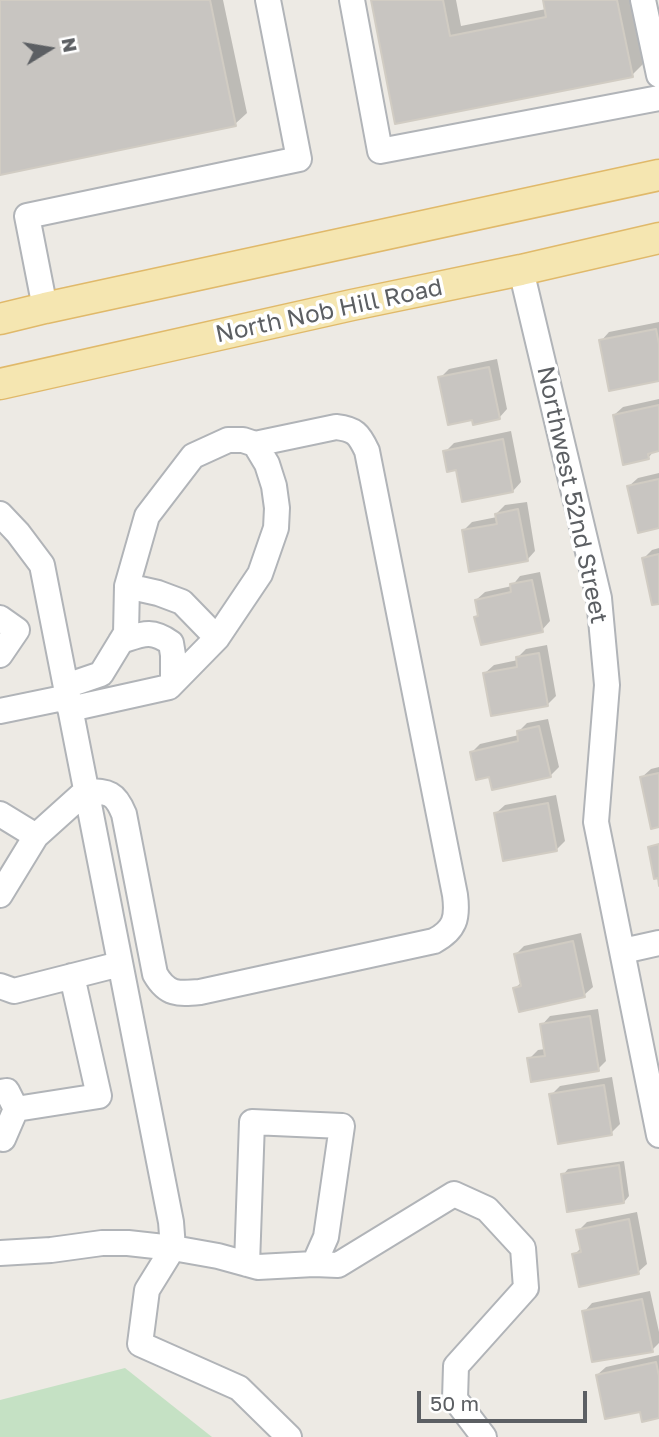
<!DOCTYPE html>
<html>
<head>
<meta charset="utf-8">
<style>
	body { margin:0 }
	#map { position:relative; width:659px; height:1437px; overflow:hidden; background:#edeae4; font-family:"Golos Text",sans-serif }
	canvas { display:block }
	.north { position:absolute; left:14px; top:14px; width:70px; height:70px; -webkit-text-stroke:5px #fff; paint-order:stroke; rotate:79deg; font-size:19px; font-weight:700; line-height:28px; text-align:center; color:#5c5f63 }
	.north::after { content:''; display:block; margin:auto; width:24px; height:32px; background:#5c5f63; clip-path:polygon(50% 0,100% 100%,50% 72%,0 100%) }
	.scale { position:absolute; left:417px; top:1391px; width:170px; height:32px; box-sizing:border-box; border:4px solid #5c5f63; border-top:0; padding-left:9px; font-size:21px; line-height:24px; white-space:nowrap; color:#5c5f63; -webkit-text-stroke:5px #fff; paint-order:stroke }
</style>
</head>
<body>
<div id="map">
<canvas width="659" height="1437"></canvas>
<div class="north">N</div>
<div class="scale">50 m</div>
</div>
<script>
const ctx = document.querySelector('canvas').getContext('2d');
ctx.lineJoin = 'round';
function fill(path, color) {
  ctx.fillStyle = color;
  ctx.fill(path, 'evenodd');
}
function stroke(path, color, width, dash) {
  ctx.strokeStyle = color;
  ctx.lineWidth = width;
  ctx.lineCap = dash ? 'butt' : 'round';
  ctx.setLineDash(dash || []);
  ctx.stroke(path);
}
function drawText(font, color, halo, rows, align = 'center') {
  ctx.font = font + ' "Golos Text",sans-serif';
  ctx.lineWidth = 7;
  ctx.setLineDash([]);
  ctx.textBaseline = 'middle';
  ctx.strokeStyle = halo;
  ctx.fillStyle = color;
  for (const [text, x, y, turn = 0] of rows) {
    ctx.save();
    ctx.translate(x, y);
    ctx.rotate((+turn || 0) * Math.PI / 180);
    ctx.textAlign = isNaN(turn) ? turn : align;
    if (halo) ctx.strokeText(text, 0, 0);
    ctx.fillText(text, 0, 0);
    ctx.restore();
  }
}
fill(new Path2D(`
	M125 1368 212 1437H0V1400Z`), '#c5e1c4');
fill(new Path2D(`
	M0 0H223L247 113 235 124 0 173Z
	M373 0H456L461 26 546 9 544 0H630L643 64 632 75 397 122Z
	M659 322V379L601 341 609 332Z
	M497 359 507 409 499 418 440 378 449 369Z
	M659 399V450H655L648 458 614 415 623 407Z
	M511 431 521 482 513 491 458 468 445 452 454 443Z
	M659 473V526L629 486 638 478Z
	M527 502 535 551 527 560 464 530 472 522 497 517 496 514 505 505Z
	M659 548V602L644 558 652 550Z
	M540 572 550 621 542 630 476 617 479 614 476 600 485 592 512 586 520 576Z
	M547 645 556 696 548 704 485 673 494 665 518 660 517 658 526 649Z
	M548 719 559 767 550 776 491 775 472 752 480 744 519 735 518 732 527 723Z
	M659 767V825L642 777 651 769Z
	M556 795 565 841 556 850 496 813 505 805Z
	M581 933 593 987 584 995 515 988 522 982 516 954 524 946Z
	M598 1009 606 1061 598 1069 529 1059 538 1050 545 1049 542 1025 550 1016Z
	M612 1077 620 1124 611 1133 551 1095 560 1086Z
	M624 1161 629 1196 624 1202 563 1175 568 1169Z
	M637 1212 647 1264 638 1272 574 1255 582 1247 578 1231 587 1222Z
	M650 1291 659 1332V1343L652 1350 584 1312 592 1303Z
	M659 1355V1416L641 1410 597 1375 606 1367Z`), '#0003');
const building = new Path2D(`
	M0 0H210L236 126 0 175Z
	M371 0H443L450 36 546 17 543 0H617L633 77 395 124Z
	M656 329 659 344V381L609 391 599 340Z
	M489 367 500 419 473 425 472 420 448 425 438 377Z
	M659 405V451L648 454 649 459 623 465 613 415Z
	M503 439 513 492 462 502 456 470 447 472 443 451Z
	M659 479V528L638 533 627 486Z
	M518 509 528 561 469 572 462 530 497 524 495 514Z
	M659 554V604L652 605 642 558Z
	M532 580 543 632 481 645 474 617 478 616 475 600 511 592 510 584Z
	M539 653 548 706 491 716 483 673 517 667 516 657Z
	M539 726 551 777 492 790 489 777 476 780 470 752 518 741 517 731Z
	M659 773V827L651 829 640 777Z
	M548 803 557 851 503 861 494 813Z
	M659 844V886L658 878 654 879 648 847Z
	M573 941 585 997 519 1012 513 988 521 986 514 954Z
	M590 1016 599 1071 531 1082 527 1058 545 1056 540 1024Z
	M604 1085 612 1135 558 1144 549 1094Z
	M619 1165 624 1203 567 1212 561 1174Z
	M629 1219 639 1274 579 1287 572 1254 581 1252 576 1230Z
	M642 1299 653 1352 592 1362 582 1311Z
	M656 1362 659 1376V1418L642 1422 640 1412 605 1419 596 1375Z`);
fill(building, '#c8c5c1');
stroke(building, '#d1ccc3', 2);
const minor = new Path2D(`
	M352 0 380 151 659 98
	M643 0 659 75
	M521 270 599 598 607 685 596 822 659 1135
	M45 308 27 216 299 159 268 0
	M0 514 18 533 42 565 171 1222 173 1248 218 1256 258 1267 314 1264 326 1237 342 1126 252 1122 247 1264
	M127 586 158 593 182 602 217 638
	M0 618 17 630 0 655
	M121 641C143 634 151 629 171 643L173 655V682
	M66 686 101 674 126 633 127 586 147 516 193 456 228 440H243L255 444 267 464 274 486 277 508 276 528 260 574 217 638 169 687 70 709
	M0 711 68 697
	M0 814 36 836 86 791C109 792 115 792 124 814L155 974C167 995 178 994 200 992L434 941C455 930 458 918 455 895L367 451C359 434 355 429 336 427L255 444
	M0 895 36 836
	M623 951 659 943
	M0 986 14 991 120 964
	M0 1092 7 1091 16 1109 99 1096 72 976
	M0 1138 3 1139 16 1109
	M0 1253 51 1250 102 1243H128L173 1248 147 1290 140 1344 239 1388 289 1437
	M314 1264 338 1265 454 1194 487 1209 523 1248 526 1288 456 1366 455 1399 484 1437`);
const major = new Path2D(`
	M0 319 45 308 659 175
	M0 384 352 305 521 270 659 238`);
stroke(minor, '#b1b4b8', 28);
stroke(major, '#e0b96a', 33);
stroke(minor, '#fff', 24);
stroke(major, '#f5e6b1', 30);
drawText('24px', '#5c5f63', '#fff', [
	["North Nob Hill Road",329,311,-12],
	["Northwest 52nd Street",572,495,78]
]);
</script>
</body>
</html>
